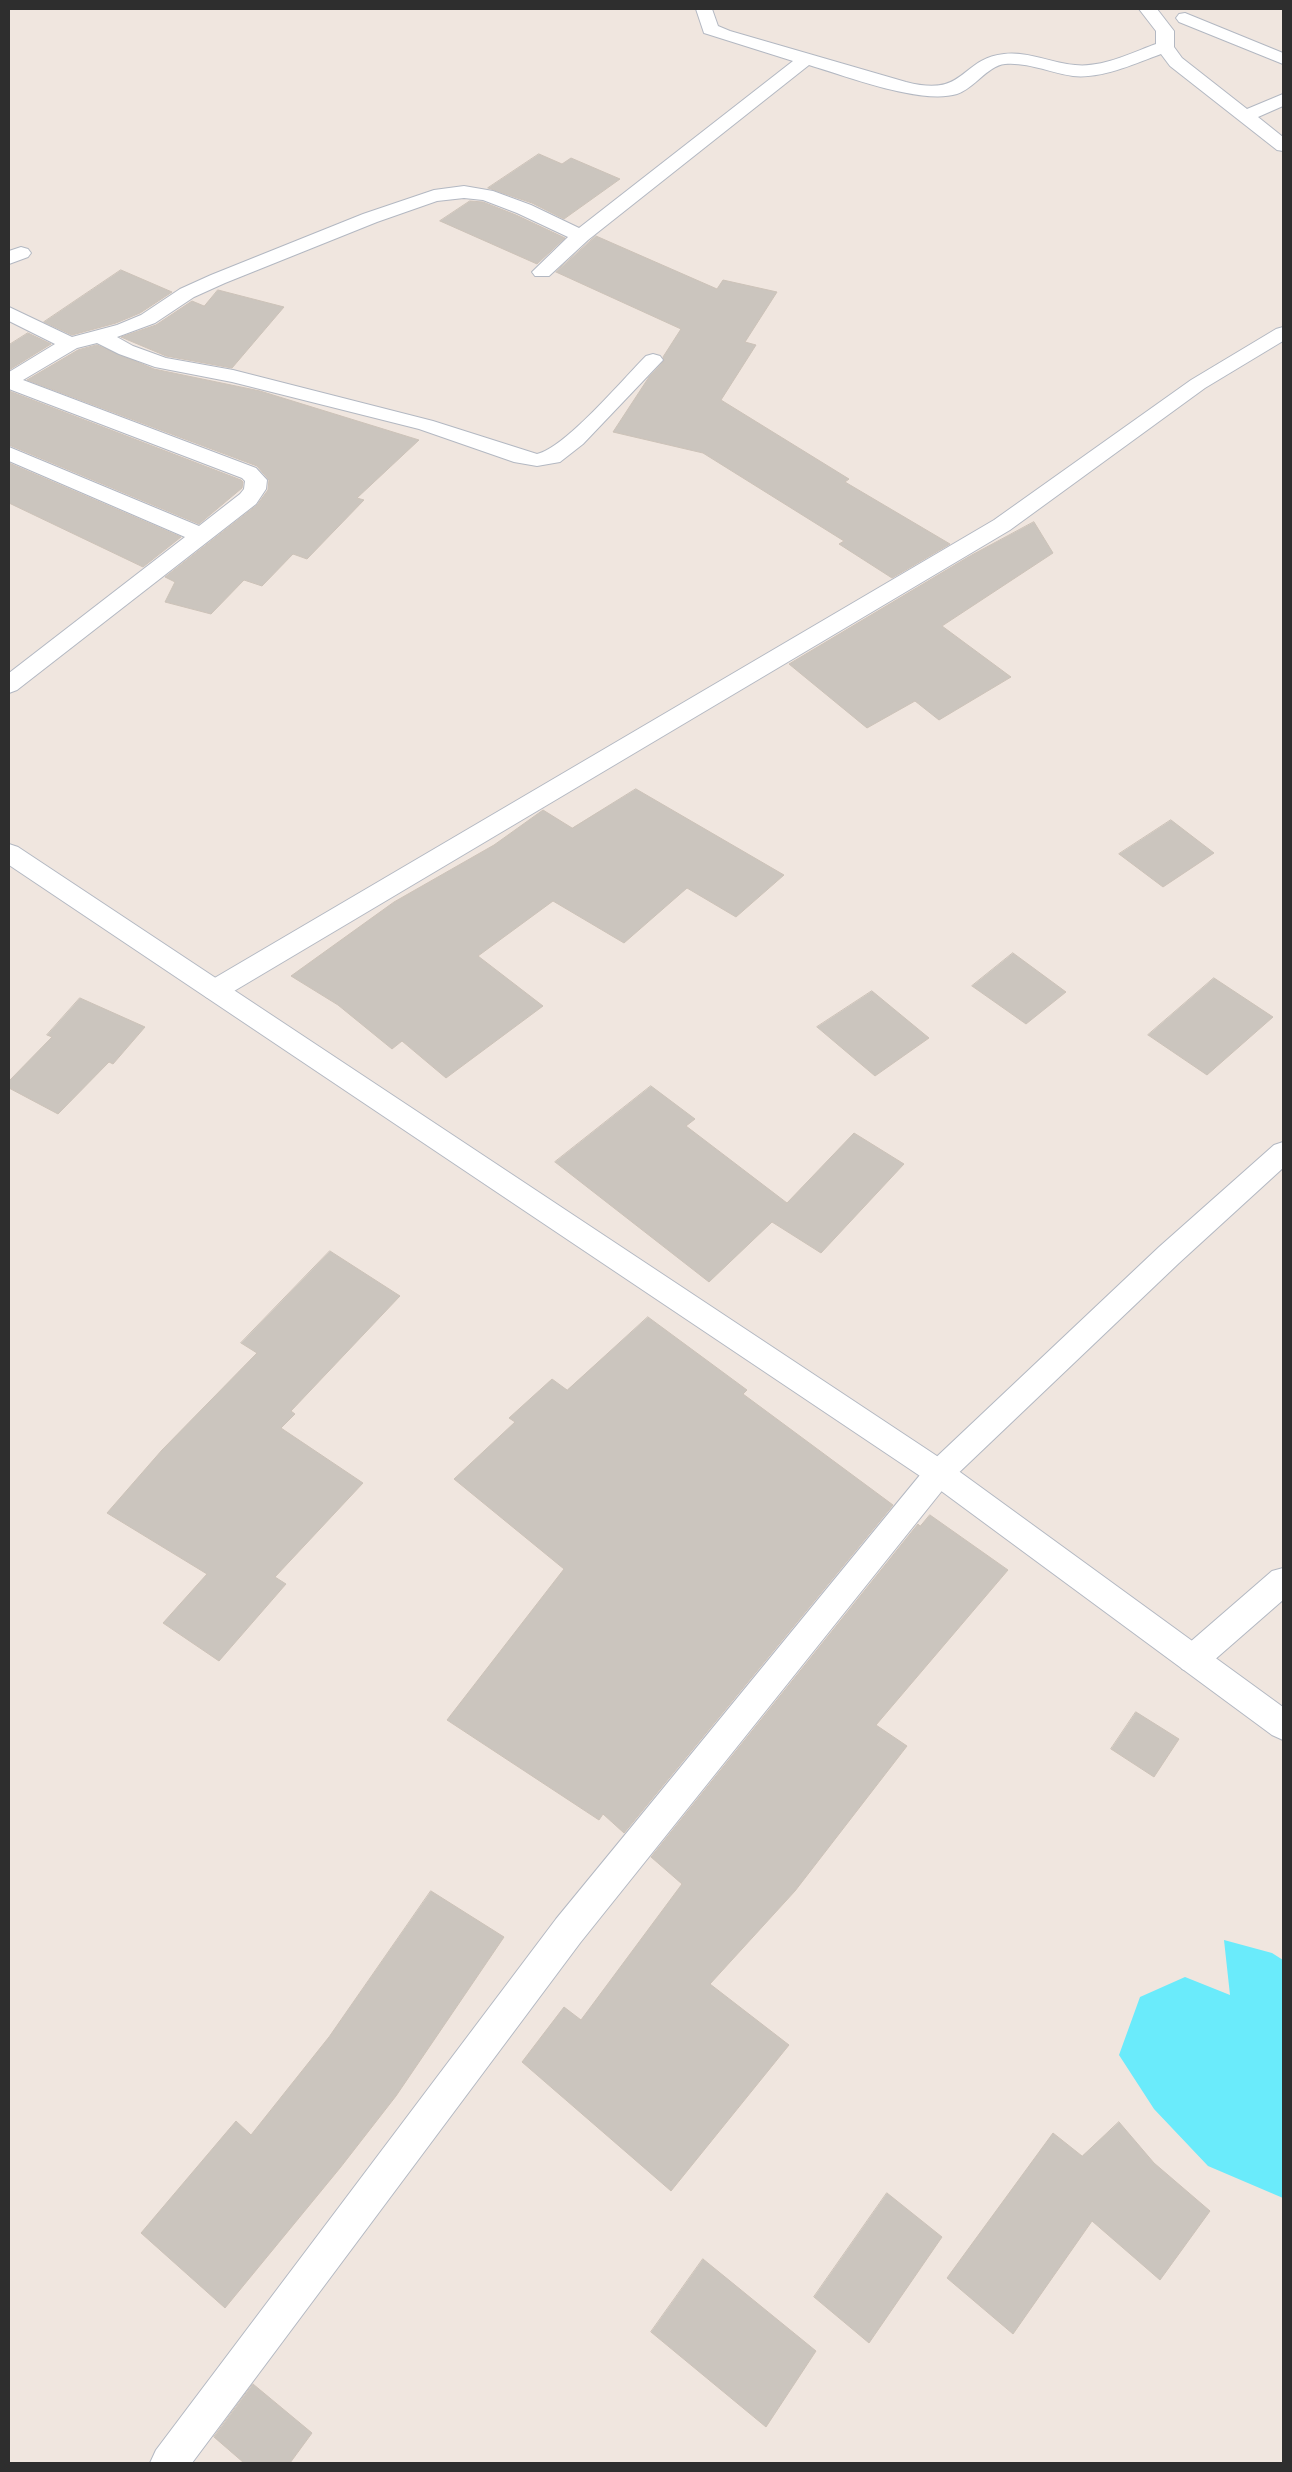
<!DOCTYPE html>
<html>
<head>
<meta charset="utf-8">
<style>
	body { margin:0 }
	#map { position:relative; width:1292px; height:2472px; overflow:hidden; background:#f0e6df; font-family:Barlow,sans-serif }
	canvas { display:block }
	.frame { position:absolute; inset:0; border:10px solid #2e2e2e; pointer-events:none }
</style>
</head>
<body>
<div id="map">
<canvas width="1292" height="2472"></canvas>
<div class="frame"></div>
</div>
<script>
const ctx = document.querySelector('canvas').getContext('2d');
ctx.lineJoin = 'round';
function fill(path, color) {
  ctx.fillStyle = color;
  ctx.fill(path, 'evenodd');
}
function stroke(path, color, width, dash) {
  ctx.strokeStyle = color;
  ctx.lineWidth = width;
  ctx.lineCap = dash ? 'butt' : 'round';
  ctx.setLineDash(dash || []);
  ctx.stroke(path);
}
fill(new Path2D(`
	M1224 1940 1272 1953 1283 1960V2198L1208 2166 1154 2109 1119 2055 1140 1997 1185 1977 1230 1995Z`), '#6aebfb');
const building = new Path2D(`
	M539 154 562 164 571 158 620 179 564 219 532 203 488 188Z
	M470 201 483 202 516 215 565 238 537 264 440 221Z
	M596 236 717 289 723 280 777 292 745 342 756 345 721 400 849 479 845 482 950 544 892 578 839 544 844 541 703 453 613 432 649 377 664 361 663 357 681 329 556 272Z
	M121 270 172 292 140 313 116 323 72 335 44 322Z
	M218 290 284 307 232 368 166 356 121 337 156 325 192 301 204 306Z
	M28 333 51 344 9 370V345Z
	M97 345 154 369 260 391 419 440 357 498 364 500 307 559 293 554 262 586 244 580 211 614 165 602 175 582 165 577 257 505 268 490 269 480 257 466 27 380 78 350Z
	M9 391 241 480 243 482 242 488 199 524 9 445Z
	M9 463 181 537 143 567 9 503Z
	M1034 522 1053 553 942 626 1011 677 939 720 915 701 867 728 789 664 970 556Z
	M636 789 784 875 736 917 687 888 624 943 553 901 478 956 543 1006 446 1078 402 1041 392 1049 338 1005 291 976 394 902 494 845 543 810 572 828Z
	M1171 820 1214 853 1163 887 1119 854Z
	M1013 953 1066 992 1026 1024 972 986Z
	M1214 978 1273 1017 1207 1075 1148 1035Z
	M872 991 929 1038 875 1076 817 1027Z
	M80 998 145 1027 113 1064 109 1062 58 1114 9 1088V1081L52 1037 47 1035Z
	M651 1086 695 1119 686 1126 787 1203 854 1133 904 1164 821 1253 772 1222 709 1282 555 1162Z
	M330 1251 400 1296 291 1411 295 1414 281 1428 363 1483 275 1577 286 1584 219 1661 163 1623 207 1574 107 1513 162 1450 257 1353 241 1343Z
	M648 1317 747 1390 743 1394 893 1505 624 1833 603 1814 599 1820 447 1720 564 1569 454 1479 515 1422 509 1418 552 1379 567 1390Z
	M930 1515 1008 1570 876 1725 907 1746 795 1891 710 1984 789 2045 671 2191 522 2062 564 2007 581 2020 682 1884 651 1857 918 1524 920 1526Z
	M1136 1712 1179 1739 1154 1777 1111 1749Z
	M431 1891 504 1937 396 2096 340 2168 225 2308 141 2233 236 2121 251 2135 329 2037Z
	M1119 2122 1154 2163 1210 2211 1160 2280 1092 2221 1013 2334 947 2278 1053 2133 1082 2156Z
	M887 2193 942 2237 869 2343 814 2297Z
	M703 2259 816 2351 766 2427 651 2332Z
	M253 2384 312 2433 290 2463H244L214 2437Z`);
fill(building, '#cbc5be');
stroke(building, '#ccc2b8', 1);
const minor = new Path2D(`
	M696 9H712L718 26 730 31 906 82C967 98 959 59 1004 54 1028 51 1051 63 1075 65 1102 68 1131 53 1156 44V31L1139 9H1157L1174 31V47L1182 58 1247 109 1283 94V106L1258 117 1283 137V151L1277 150 1170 66 1161 54C1134 64 1102 79 1073 76 1051 73 1028 62 1005 64 987 66 975 88 957 94 921 105 846 76 809 65L588 240 549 276H535L532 272 568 237 517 213 483 200 464 198 437 201 377 222 225 283 194 297 155 323 117 337 133 346 166 358 233 370 433 421 537 454C565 448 623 379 646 356L653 354 660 356 663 360 583 444 560 462 537 466 514 462 419 429 232 382 155 367 119 354 97 343 77 348 23 380 256 468 267 480 266 489 256 504 17 690 9 693V673L185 537 9 461V447L199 526 240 494 244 489 245 481 242 478 9 389V372L55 344 9 321V307L72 337 117 325 141 315 180 289 211 275 363 214 434 190 464 186 493 191 531 205 579 228 793 61 704 33Z
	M1185 13 1283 53V64L1179 22 1176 18 1179 14Z
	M21 247 28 249 31 253 28 257 9 264V251Z
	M1283 327V341L1205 388 1010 530 224 997 215 1000 206 997 202 990 206 983 994 520 1191 380 1276 329Z
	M1283 1142V1168L1179 1263 949 1482 580 1943 192 2463H150L156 2450 556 1919 929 1464 1159 1247 1274 1145Z
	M1283 1568V1600L1204 1669 1193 1673 1182 1669 1177 1659 1182 1649 1272 1571Z`);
const secondary = new Path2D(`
	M9 844 18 847 949 1464 1283 1707V1740L1272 1735 929 1482 9 865Z`);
stroke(minor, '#b3b8c2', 2);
stroke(secondary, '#b3b8c2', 2);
fill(minor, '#fff');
fill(secondary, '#fff');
</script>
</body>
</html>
